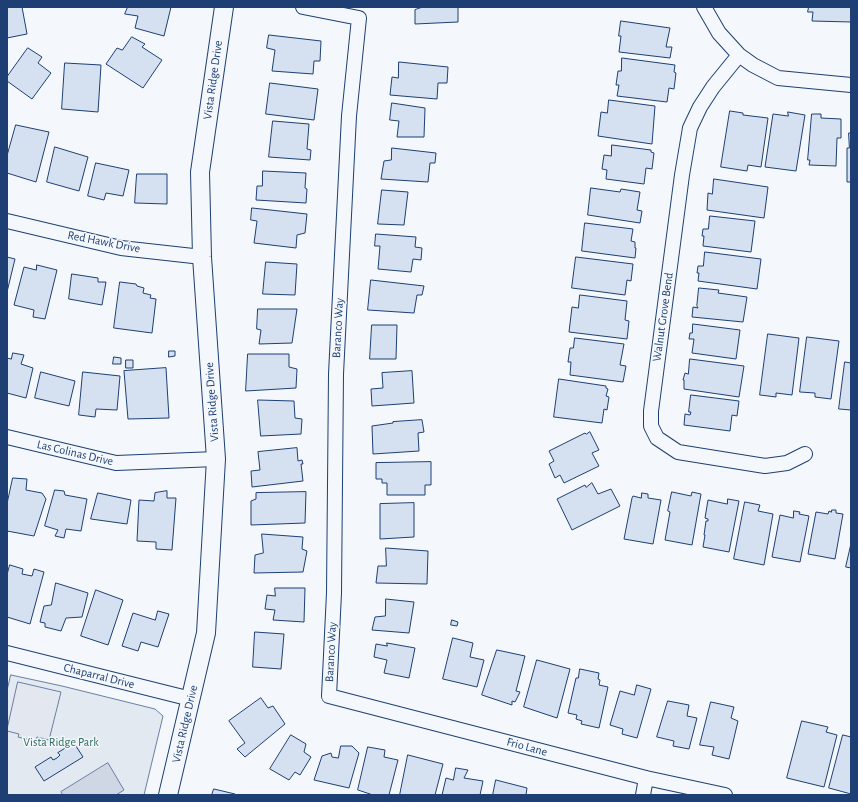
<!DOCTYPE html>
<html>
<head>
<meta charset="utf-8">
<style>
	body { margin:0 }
	#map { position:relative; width:858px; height:802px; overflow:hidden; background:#f4f7fb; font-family:"Alegreya Sans",sans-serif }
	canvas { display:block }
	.frame { position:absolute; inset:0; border:8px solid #1d3f73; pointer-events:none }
</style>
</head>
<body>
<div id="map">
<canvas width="858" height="802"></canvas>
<div class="frame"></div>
</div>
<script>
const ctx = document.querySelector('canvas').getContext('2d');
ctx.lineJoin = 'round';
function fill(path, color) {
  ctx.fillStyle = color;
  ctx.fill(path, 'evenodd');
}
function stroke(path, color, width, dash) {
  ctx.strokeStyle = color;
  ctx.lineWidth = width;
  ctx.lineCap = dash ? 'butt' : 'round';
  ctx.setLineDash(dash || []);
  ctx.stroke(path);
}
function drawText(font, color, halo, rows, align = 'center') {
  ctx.font = font + ' "Alegreya Sans",sans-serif';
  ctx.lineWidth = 3;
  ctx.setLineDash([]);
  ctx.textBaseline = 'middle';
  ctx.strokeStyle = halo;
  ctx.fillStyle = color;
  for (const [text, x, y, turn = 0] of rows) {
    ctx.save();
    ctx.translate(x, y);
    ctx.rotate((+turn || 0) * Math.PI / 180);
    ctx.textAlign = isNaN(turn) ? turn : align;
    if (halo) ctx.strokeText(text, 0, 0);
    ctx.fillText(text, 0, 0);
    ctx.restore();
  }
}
const green = new Path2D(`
	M11 675 62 686 155 709 163 716 144 795H7V691Z`);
fill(green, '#e3e9f0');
stroke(green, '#687fa3', 1);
const parking = new Path2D(`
	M18 682 61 692 49 740 37 737 35 741 18 737 19 734 7 731Z`);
fill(parking, '#e3e8f0');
stroke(parking, '#687fa3', 1);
const water = new Path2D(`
	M108 763 124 790 116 795H63L61 792Z`);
fill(water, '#cfd7e4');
stroke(water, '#687fa3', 1);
const building = new Path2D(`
	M7 7H22L27 34 7 38Z
	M128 7H171L164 36 135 28 138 16 125 14Z
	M423 7H458V22L415 24V10Z
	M809 7H851V22L812 21 813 12H808Z
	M621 21 670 28 666 47H672L670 58 619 52 621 36H619Z
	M269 35 321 41 320 61H314L313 74 272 71 275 50 267 48Z
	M132 37 145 44 142 47 162 60 143 88 106 64 117 48 122 50Z
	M28 48 42 57 38 63 51 73 32 99 7 81V77Z
	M622 58 675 65 674 72 676 73 674 89 669 88 667 102 617 96 619 85H616L618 71H621Z
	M399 62 448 67 447 83H438L437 99 390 95 392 77 398 78Z
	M65 63 101 65 98 112 62 109Z
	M270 83 318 89 314 120 266 114Z
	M609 100 655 106 652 144 598 136 601 112 607 113Z
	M392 103 425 108 424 137H397L399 121 390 120Z
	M730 111 743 113V115L768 118 761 167 748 165 747 171 721 167Z
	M788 112 805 115 796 171 765 167 773 114 788 116Z
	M812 114H821V118L841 119V138H837L836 166 809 165 810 160H808Z
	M273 121 309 124 307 149 311 150 310 160 269 157Z
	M16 125 49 132 36 182 7 173V156Z
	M849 133H851V182H847V148H849Z
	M612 145 651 150V152L654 153 652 169 646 168 644 184 606 179 607 170 602 169 604 155 611 156Z
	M55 147 88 157 79 191 47 182Z
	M392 148 436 153 435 163H430L428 182 381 179 384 161 391 160Z
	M96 163 129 170 123 196 106 193 104 200 88 196Z
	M263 171 306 173 305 188 307 189 306 203 256 200 257 186H262Z
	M137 174H167V204L135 203Z
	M714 179 768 187 764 218 707 210 708 193 712 194Z
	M591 188 620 192 621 189 640 192 637 210 642 211 640 223 588 215Z
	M382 190 408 192 404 225 378 224Z
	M252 208 307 214 305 233 297 235 296 248 254 243 257 221 251 220Z
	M710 216 755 221 751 252 703 246 704 236H702L703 229H708Z
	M585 223 633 229 631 241 635 242V248H636L635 258 582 251Z
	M376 234 416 237 415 247 422 248 421 260 413 259 411 272 378 269 380 246H375Z
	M705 252 761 259 757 289 698 281 699 273H697L698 266H703Z
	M7 257 15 259 7 292Z
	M576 257 633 264 631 281 627 280 625 295 572 288Z
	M266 262 297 264 295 295 263 294Z
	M37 265 57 270 45 319 33 317 34 310 14 305 24 267 36 270Z
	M72 274 98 278V282H106L102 305 69 299Z
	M371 280 424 286 422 295H417L414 313 368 310Z
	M120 282 136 284 137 286 144 288 143 293 151 295 150 298 156 299 152 333 114 328Z
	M699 288 719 290 718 293 747 297 743 322 692 317 693 307 698 308 697 306Z
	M580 295 627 301 625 320 629 321 627 339 569 332 572 307 578 308Z
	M258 309H297L292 343 259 344 261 330 257 329Z
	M693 324 740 330 736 359 692 353 694 339H689L690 333H692Z
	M372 325H397L396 359H370Z
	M768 334 799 338 792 395 776 393V397L760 395Z
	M807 337 839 341 831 399 815 397V393L800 392Z
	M575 338 624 344 620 365 626 366 623 382 570 375 571 362H568L570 348H573Z
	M169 351H175V356L169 357Z
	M13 353 24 355 21 364 33 368 26 398 7 393V402V358L11 359Z
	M248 354H289V367L297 369 296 388 246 391Z
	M114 357 121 358V364H113Z
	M690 359 744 366 739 397 684 389V380H683L685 373 688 374Z
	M126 360H133V368H126Z
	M845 362 851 363V410L839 409Z
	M166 368 169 418 128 419 124 371Z
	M412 371 414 403 372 406 371 389 383 388 382 373Z
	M41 372 75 381 69 406 35 398Z
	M83 372 120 376 117 410 96 409 95 417 79 415Z
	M559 379 606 386V388L608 389 606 396 609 397 607 410 604 409 602 423 554 417Z
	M691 395 739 401 737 416 732 415 730 431 684 425 685 414 690 415 691 412H689Z
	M258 400 294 401 295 418 302 419 301 434 261 436Z
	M422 420 424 432 418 433 419 451 373 454 372 426 393 423V422Z
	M590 432 599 450 592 453 599 466 564 483 560 475 555 478 549 464 554 461 549 451 585 433 586 434Z
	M297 448 298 461 302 460 303 464H301L303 481 252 487 251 471 260 470 258 452Z
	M431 462V485H425V495H387V483H382V479H376V463Z
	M13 478 27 479 26 490 42 493 46 499 34 536 7 531V504Z
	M592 483 598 494 611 489 620 506 572 530 557 499 585 485 586 487Z
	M55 490 64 491 65 495 87 499 81 531 66 529 64 538 55 536 58 530 45 526Z
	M167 491V498H176L172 550 156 549V542L137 541 139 500 154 501 155 493Z
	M306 492 305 523 251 525V501L256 499V493Z
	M672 492 691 496 692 492 701 494 692 545 665 540 670 512 668 511Z
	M98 493 131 500 127 524 91 519Z
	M642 493 648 494V498L661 500 653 544 624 539 632 498 633 496 641 498Z
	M728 499 739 501 729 552 703 547 705 535H704L706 521H708V519L705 518 708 500 727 504Z
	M745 502 760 505 758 511 773 514 764 565 734 559Z
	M414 503V537L380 539V504Z
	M832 510H836V513L843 514 835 559 808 554 816 512 828 514 829 511 831 512Z
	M794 511 800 512 799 514 809 516 800 562 772 557 780 515 793 518Z
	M262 534 303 537 302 549 307 551 303 572 254 573 255 555 263 553Z
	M851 544V568L846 567Z
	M386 548 428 551 427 584 376 583 378 566H386Z
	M10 565 23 569 22 574 32 576 34 569 44 572 30 624 7 617V575Z
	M56 583 88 593 82 617 66 618 61 631 45 627V623L40 622 44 606 51 605Z
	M275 588H305L304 622 273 620 275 610 265 609 267 595 275 596Z
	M96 590 123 600 108 645 81 636Z
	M386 599 414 602 409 633 372 630 375 617 385 616Z
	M158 611 169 614 158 647 141 642 138 651 122 646 133 613 155 620Z
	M452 620 458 622 457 626 451 625Z
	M255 632 284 634 281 669 253 667Z
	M453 638 473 643 470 657 484 660 477 687 443 679Z
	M387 643 415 648 409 678 384 673 387 660 374 657 376 644 387 646Z
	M497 650 525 656 516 691 520 692 515 702 512 701V705L482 695Z
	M537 660 570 669 557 718 524 707Z
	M580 669 599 673 598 679 600 680 599 685 608 687 599 728 581 724 582 721 576 719 577 715 568 713 576 678H578Z
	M637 685 651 689 637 738 622 734 623 729 610 725 620 691 634 695Z
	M261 698 268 708 273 706 285 724 245 757 237 749 245 743 229 721Z
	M668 701 689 705 687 716 697 718 689 749 673 746 674 741 657 737Z
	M711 702 734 707 731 718 738 721 729 759 712 755 714 747 700 745Z
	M802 721 828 727 826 732 837 735 824 787 787 778Z
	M291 735 306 744 304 752 311 757 300 775 295 772 289 780 270 769Z
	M843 735 851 737V794L829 788Z
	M74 743 83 757 44 781 35 767 51 757 53 760 57 758 60 755 58 753Z
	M341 746H352L359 753 349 788 314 780 322 756 331 753 332 757 338 758Z
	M368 747 385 750 384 757 398 760 389 795H373L358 790Z
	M408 755 443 764 435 795H400Z
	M456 768 468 770 464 778 483 781 480 795H442L446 778 453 780Z
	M496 780 527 788 526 795H493Z
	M214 789 235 794V795H212Z`);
fill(building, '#d5e0f0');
stroke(building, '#1d3f73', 1);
const minor = new Path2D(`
	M303 7 359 18 349 116 336 374 334 593 329 696 646 778 725 795
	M704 7 719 33 739 55 753 65 778 78 851 85
	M739 55 713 87 700 107 690 128 682 175 651 411V426L657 438 678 452 765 466 787 463 805 454
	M7 221 121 248 202 257
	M7 437 116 463 216 459
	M7 653 191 699
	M643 795 646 778`);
const tertiary = new Path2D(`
	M168 795 206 633 216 459 202 257 200 172 224 7`);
stroke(minor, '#1d3f73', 16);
stroke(tertiary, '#1d3f73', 20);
stroke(minor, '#f4f7fb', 14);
stroke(tertiary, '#f4f7fb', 18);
drawText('12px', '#1d3f73', '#f4f7fb', [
	["Vista Ridge Drive",213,80,-82],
	["Red Hawk Drive",104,242,11],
	["Walnut Grove Bend",663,317,-82],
	["Baranco Way",338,328,-87],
	["Vista Ridge Drive",212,402,-94],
	["Las Colinas Drive",75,453,13],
	["Baranco Way",331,652,-87],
	["Chaparral Drive",99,676,14],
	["Vista Ridge Drive",185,724,-77],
	["Frio Lane",527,747,15]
]);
drawText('12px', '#2c6c60', '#f4f7fb', [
	["Vista Ridge Park",61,742]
]);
</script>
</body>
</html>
